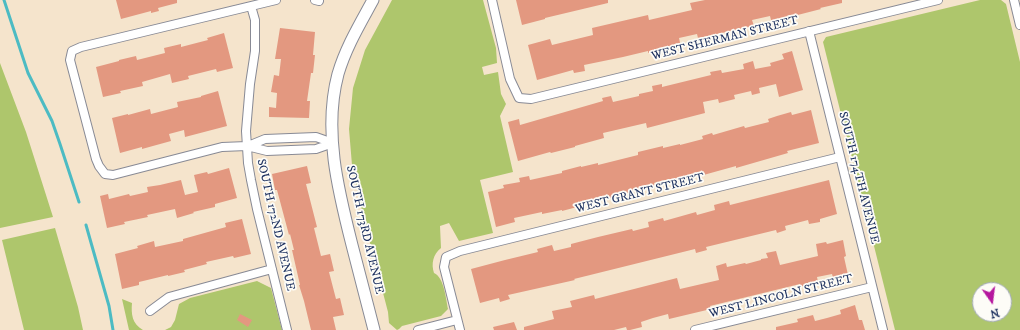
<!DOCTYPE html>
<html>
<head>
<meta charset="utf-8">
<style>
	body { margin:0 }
	#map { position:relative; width:1020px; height:330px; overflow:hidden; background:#f5e4cc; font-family:"IM FELL DW Pica",serif }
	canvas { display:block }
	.north { position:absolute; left:972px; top:282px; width:40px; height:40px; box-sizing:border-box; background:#fdfcf7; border:1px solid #a3aaba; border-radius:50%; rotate:166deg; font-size:11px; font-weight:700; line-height:16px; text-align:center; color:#1b2f5e }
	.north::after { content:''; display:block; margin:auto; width:14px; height:18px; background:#b5179e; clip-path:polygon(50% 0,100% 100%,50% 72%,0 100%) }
</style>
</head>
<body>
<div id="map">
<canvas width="1020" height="330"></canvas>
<div class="north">N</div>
</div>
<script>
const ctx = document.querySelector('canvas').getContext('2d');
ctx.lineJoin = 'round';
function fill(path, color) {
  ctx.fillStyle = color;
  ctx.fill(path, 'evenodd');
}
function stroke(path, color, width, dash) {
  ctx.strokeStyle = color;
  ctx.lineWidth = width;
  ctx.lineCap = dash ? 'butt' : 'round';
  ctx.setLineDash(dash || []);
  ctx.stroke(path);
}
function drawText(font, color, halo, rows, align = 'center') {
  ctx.font = font + ' "IM FELL DW Pica",serif';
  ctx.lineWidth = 3.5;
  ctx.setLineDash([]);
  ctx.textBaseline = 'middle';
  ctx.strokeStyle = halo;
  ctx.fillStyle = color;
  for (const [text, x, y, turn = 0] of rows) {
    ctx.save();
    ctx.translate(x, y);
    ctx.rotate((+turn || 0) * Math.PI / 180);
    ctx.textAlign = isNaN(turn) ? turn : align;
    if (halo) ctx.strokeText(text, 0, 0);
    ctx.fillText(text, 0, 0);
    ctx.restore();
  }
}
fill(new Path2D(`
	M392 0H483L496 48 497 63 482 67 484 75 498 72 501 94 506 104 500 116 513 172 480 180 493 233 459 241 449 223 440 226 441 248C433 254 431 264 434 273 444 277 446 299 448 309L441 316 402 326 399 329 397 330 389 323 388 312 364 220 352 165 349 129 353 88 365 50Z
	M980 0H1001L1006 4 1020 62V330H895L823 42 826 37ZM980 290H1004V314H980Z
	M0 63 26 132 53 217 0 228Z
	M55 228 78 307 83 330H24L2 240Z
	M257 281 271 288 282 330H165L171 327 175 320 179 304 190 298Z
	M122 299 132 303C131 314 132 324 143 330H129Z`), '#aec66c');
stroke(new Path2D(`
	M4 0 28 73 52 121 60 144 79 202
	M86 225 109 306 113 330`), '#4cbbc3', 3);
fill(new Path2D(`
	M116 0H177V3L158 8 159 11 151 13V11L121 19Z
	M516 0H608V3L545 18V19L522 25Z
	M705 0H842V3L820 8 821 9 782 19 783 21 772 24 770 16 752 20 754 26 698 38 697 34 679 38 681 47 670 49V48L648 53V51L623 57 584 65 585 71 574 73 573 70 537 80 528 45 550 39 552 45 593 35 592 28 648 15 649 20 692 10 690 3Z
	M280 28 315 32 313 55H315L313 73H311L307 101H310L309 118 269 117V107L276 108 277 93 271 92 274 75 279 76 281 59H275Z
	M224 33 233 68 217 72 216 69 188 76 189 79 172 83 170 74 142 82 143 86 120 91 121 93 103 97 96 67 119 61V60L136 56 137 60 165 53 164 48 181 44V47L208 40 207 38Z
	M792 51 803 90 779 97 776 84 759 88 760 93 752 95 751 91 734 95 735 99 719 103 718 99 703 102 705 113 647 128 646 123 603 133 604 138 575 146V147L551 153 550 152 518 161 508 122 519 119 520 125 603 101 602 98 611 96 613 102 639 96V94L653 91 652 86 662 84V87L711 75 710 72 721 70 722 73 744 69 743 64 753 61 755 69 771 66 770 63 784 59 782 54Z
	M218 91 227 126 185 137 184 130 169 134 171 141 142 149V147L120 153 112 118 128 114V115L150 109 151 114 178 107 177 102 201 97V96Z
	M811 110 819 143 787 151 788 153 736 168V166L671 184 670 179 654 183 655 186 619 195V196L562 211V210L542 214V212L514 218 515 222 496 227 488 192 504 188 503 185 520 182 519 178 529 176 530 180 562 173V171L581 166V167L598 163V165L638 155V152L663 146V148L680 144V145L703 139 702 136 712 133 713 135 744 126 745 128 769 122 768 119 777 116 791 112 792 115Z
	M307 166 311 183 306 184 317 227 314 228 321 256 330 254 334 271 329 272 336 299 340 298 344 315 333 317 336 330H311L304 301 299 285H300L292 250H294L290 234 289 235 277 190H275L272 174Z
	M229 168 237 198 215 204V207L193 212 194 213 177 218 175 209 147 215 148 217 124 222 125 224 107 228 100 196 108 194 109 199 129 194 130 196 148 192 147 187 160 185 181 180 185 195 198 192 194 175 207 172 208 174Z
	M829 180 837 214 820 219V222L809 224 808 220 785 226 786 230 777 233 776 230 706 247 707 250 696 253 695 249 574 279 575 280 508 295 510 299 500 302 499 298 480 303 471 269 505 260 538 252 537 249 552 245 554 251 571 247V244L598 237 632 229 633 231 649 227 648 222 663 218 664 221 696 212 697 215 715 210 714 205 729 201 730 205Z
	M242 219 251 254 234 258 233 256 206 262 207 264 184 270 185 272 168 276V275L139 282V285L122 289 115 254 138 248 137 246 154 241 155 247 183 241V239L226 227 225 223Z
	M843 240 846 256 844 257 848 275 833 278 832 274 817 277 818 282 800 287V284L710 306 711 309 669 319 668 314 653 318 641 322 642 327 630 330H627L626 327 614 330H524V327L554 319 552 311 572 307 570 301 594 295 595 299 677 278 680 289 719 280 716 266 726 263 727 267 745 263 746 264 761 260V259L768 258 766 253 776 251 780 265 818 256 816 244 826 242 827 244Z
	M855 305 859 320H862L865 330H776V327L798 322 797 319 813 315 815 321 827 318 841 314 840 310Z
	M240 314 252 320 248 327 237 320Z
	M514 322 517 330H494L493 327Z`), '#e39880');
const street = new Path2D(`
	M276 0 81 47 72 51 70 60 96 159 99 166 105 174 113 175 222 147 247 146 267 151 316 149 333 143
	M315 0 319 1
	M492 0 510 79 519 98 531 99 938 0
	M1014 0 1020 25
	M251 6 255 20V51L250 84 246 131 248 163 251 180 257 209 287 330
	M809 31 883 330
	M248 146 265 139 316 137 333 143
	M150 311 169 297 272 269
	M418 330 457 320
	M460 330 444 267 446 257 460 251 840 157
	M695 330 872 287`);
const secondary = new Path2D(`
	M373 0C360 24 346 47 338 74 323 130 338 190 352 245 359 273 367 302 374 330`);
stroke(street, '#888a95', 10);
stroke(secondary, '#888a95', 13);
stroke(street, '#fff', 8);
stroke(secondary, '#fff', 11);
drawText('12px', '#1b2f5e', '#fdfcf7', [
	["WEST SHERMAN STREET",725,39,-14],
	["SOUTH 174TH AVENUE",858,178,76],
	["WEST GRANT STREET",640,194,-14],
	["SOUTH 172ND AVENUE",275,225,77],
	["SOUTH 173RD AVENUE",364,230,77],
	["WEST LINCOLN STREET",781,297,-14]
]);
</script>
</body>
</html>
